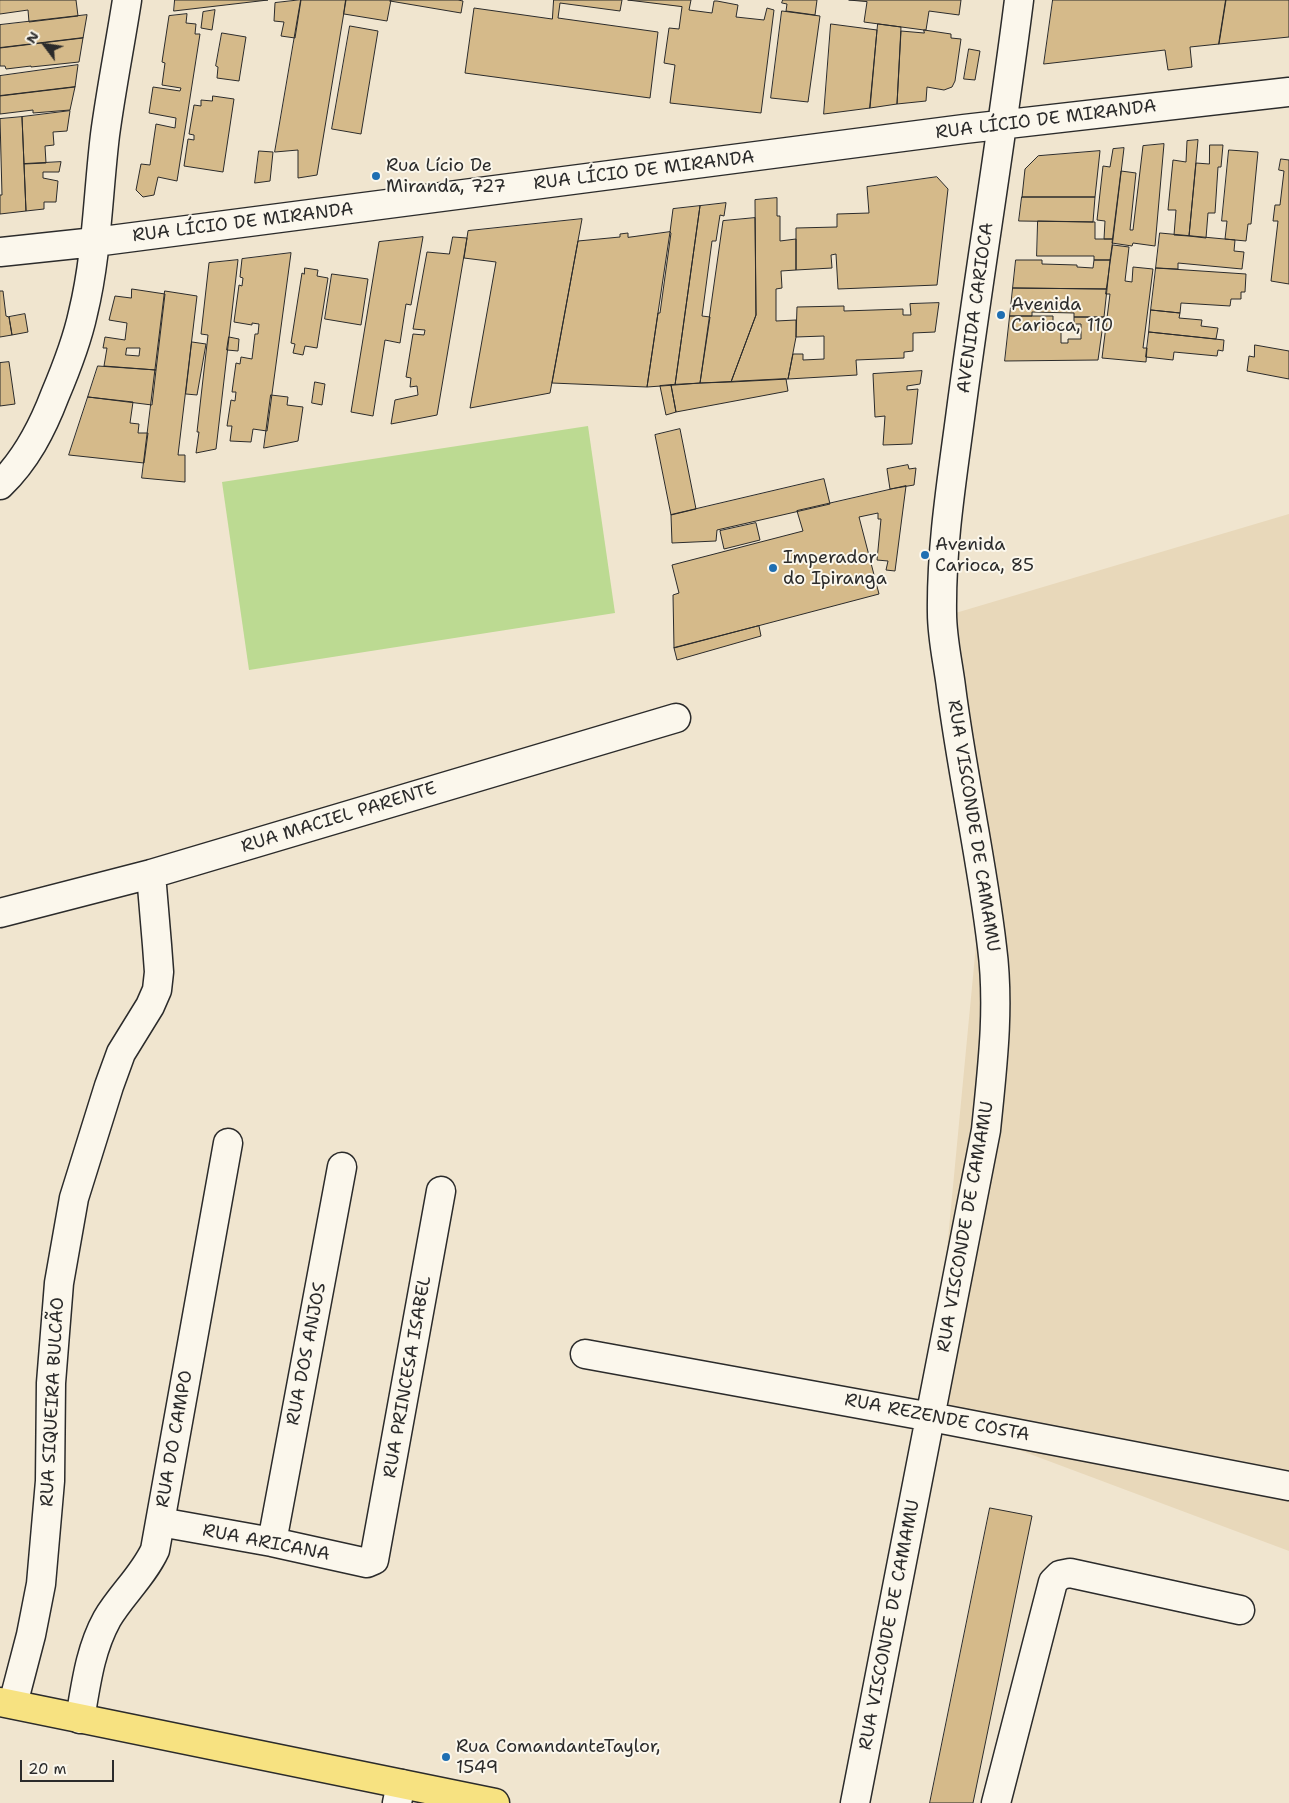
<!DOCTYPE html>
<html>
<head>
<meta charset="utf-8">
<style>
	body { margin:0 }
	#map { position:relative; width:1289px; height:1803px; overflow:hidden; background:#f0e5cf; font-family:"Shantell Sans",sans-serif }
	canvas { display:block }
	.north { position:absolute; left:20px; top:20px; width:50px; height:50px; -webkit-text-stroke:4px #fbf7ec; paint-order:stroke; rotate:301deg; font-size:14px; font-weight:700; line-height:20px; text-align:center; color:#2b2b2b }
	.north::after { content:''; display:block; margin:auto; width:18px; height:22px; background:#2b2b2b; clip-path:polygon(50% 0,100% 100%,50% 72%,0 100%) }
	.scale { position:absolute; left:20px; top:1760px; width:94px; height:22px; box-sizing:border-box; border:2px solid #2b2b2b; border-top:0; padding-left:6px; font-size:15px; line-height:18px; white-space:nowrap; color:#2b2b2b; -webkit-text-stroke:4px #fbf7ec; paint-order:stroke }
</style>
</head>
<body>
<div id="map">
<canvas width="1289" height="1803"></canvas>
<div class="north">N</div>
<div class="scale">20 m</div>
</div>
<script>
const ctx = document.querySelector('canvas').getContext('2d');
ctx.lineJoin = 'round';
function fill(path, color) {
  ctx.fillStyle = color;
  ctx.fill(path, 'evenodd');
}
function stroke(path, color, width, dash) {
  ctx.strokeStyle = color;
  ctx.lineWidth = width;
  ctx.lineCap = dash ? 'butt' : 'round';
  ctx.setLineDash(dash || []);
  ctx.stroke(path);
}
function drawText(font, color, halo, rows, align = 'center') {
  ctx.font = font + ' "Shantell Sans",sans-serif';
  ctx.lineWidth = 4;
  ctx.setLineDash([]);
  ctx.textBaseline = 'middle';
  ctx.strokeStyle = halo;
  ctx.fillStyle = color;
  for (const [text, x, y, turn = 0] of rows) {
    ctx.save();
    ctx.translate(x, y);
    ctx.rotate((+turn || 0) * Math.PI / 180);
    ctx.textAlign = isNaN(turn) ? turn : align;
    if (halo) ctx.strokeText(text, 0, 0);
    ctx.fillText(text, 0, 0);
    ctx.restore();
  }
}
fill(new Path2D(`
	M1289 514V1551L931 1417 982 882 942 617Z`), '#e8d8ba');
fill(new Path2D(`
	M588 426 615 613 249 670 222 482Z`), '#bcda92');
const building = new Path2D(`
	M0 0H76L78 16 29 22 28 10 0 14Z
	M175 0H268L174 11Z
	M301 0 295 38 281 36 284 22 274 21 275 3Z
	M301 0H346L317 175 298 178V150L275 152Z
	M346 0H391L387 21 344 14Z
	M391 0H458L463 1 461 13 390 1Z
	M554 0H622L620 11 560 3 558 18 658 32 650 98 465 73 474 8 552 19Z
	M628 0H691L689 10 712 13 714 1H717L738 5 736 17 764 20 767 8 774 10 761 113 670 103 675 65 664 63 669 28 679 29 682 7Z
	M783 0H817L815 15 786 11 787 4 782 3Z
	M849 0H961L959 15 929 11 926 30H924L864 22 867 2Z
	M1053 0H1226L1219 44 1190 47 1192 67 1168 70 1165 50 1044 64Z
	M1226 0H1289V37L1219 44Z
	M215 10 212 30 201 28 203 12Z
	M782 11 820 16 808 102 771 98Z
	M187 14 186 23 196 24 195 34H200L177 181 158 177 154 195 143 197 136 190 141 164 150 165 156 124 175 128 176 118 149 113 153 87 180 91 181 88 162 85 165 63 162 62 169 16Z
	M87 15 83 38 0 48V25Z
	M831 24 877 30 870 108 824 114Z
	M878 24 901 27 897 104 870 108Z
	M350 26 378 31 361 134 332 129Z
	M924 30 951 34V38L961 39 955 81 952 87 944 90 927 87 926 101 897 104 901 31 924 33Z
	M222 33 246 37 239 81 217 78 218 67 216 66Z
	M83 38 79 62 31 67V66L6 69 5 66H0V48Z
	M969 49 980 51 975 80 964 79Z
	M78 65 75 87 0 96V76Z
	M75 87 70 110 33 113V110L0 114V96Z
	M213 96 234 99 223 172 184 166 188 139 194 140V135L189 134 194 105 201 106V100L212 101Z
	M70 111 67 131 53 132 54 145 45 146 46 163 24 164 22 117Z
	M22 117 26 211 0 214V195H2L0 119Z
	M1198 140 1189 236 1174 235 1176 210H1168L1173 160 1186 162 1187 141Z
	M1164 144 1155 246 1133 243 1132 246 1112 243 1121 171 1136 173 1130 230H1133L1143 146Z
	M1210 145H1223L1221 167H1218L1215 213H1208L1206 238 1189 236 1196 163 1209 164Z
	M1124 148 1113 239H1104L1105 221 1097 220 1103 166 1110 167 1113 149Z
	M1229 150 1258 152 1251 224H1248L1246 241 1225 239 1227 221H1222Z
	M259 151 273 152 270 181 255 183Z
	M1100 151 1095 197H1022L1025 169 1038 156Z
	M1281 159 1289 160V284L1271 281 1278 221H1273L1275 205H1280L1284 171 1279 170Z
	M61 162 59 172H43V178L58 181 56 202H44V209L26 211 24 164Z
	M937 177 948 189 937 285 838 289 836 254 831 255 832 268 796 270V228L837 227V214L869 213 867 187Z
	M1022 197H1095L1093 222 1019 221Z
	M777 198V216H780V241L796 239V270L781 271 782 288 776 289V321L796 320V337L788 379 731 382 756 315 755 200Z
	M726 203 724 216 720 215 716 241H712L702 316 710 317 700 383 675 385 700 206Z
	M700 206 675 385 647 387 658 313H660L671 233 670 232 673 209Z
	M755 218 756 315 731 382 700 383 723 221Z
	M582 219 550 393 470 408 496 262 464 258 468 231Z
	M1038 221 1095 222V239H1113L1110 260H1094V256H1037Z
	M670 232 647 387 552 383 578 241 620 237V234L628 233V237Z
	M1160 233 1235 240 1234 251 1244 252 1242 269 1178 263V269L1156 268Z
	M423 237 411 305 406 304 400 343 385 340 373 416 351 412 379 242Z
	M453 237 467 238 437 415 391 424 395 400 418 395 417 386 410 387 411 378 406 377 413 334 424 335 425 330 413 329 427 252 449 254Z
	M1113 245 1129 247 1125 281 1132 282 1133 267 1153 269 1143 348H1147L1146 362 1102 358 1110 294H1106Z
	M291 253 267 431 253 429 251 442 230 441 232 426H227L231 400 235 401 236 392H232L236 363 240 364 241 357 252 359 255 334H258L259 324 252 323V325L234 322 239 285 242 286 243 278 240 277 242 259Z
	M238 260 216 449 196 453 199 432H197L208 335 201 334 209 263Z
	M1016 260H1042V264L1077 265V267L1093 268 1094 260H1110L1107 289 1013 288Z
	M305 268 318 270 317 276 328 278 317 348 305 346 303 355 293 353 295 344 291 343 302 273 304 274Z
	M1156 268 1246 274 1245 292H1241V299H1231L1230 306 1181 303 1180 313 1151 310Z
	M332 274 368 279 361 325 325 319Z
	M1013 288 1107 289 1104 317H1074V313L1032 312V316H1010Z
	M132 289 165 294 156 370 104 366 107 348H103L105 337 125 340 127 323 109 320 115 296 131 298ZM127 348H140L139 356 126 355Z
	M0 291H3L6 316 9 317 12 335 0 337Z
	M165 291 197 296 178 455H185V482L142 478Z
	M939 303 935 332 913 333V351L904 352V358L856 360 857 375 788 379 793 354H803V360L824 359V336L796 337 797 307 844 306V311L903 309V315H911L910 304Z
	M1151 310 1180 313 1179 318 1202 320 1201 326 1218 328 1216 339 1149 332Z
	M25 314 28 332 12 335 9 317Z
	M1010 316H1053V324H1061V343H1068V339H1081V324H1074V317H1104L1098 360 1005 361Z
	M1149 332 1224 340 1223 351 1218 350 1217 356 1174 352 1173 360 1146 357Z
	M229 337 239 339 238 351 227 350Z
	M192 342 206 344 197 395 186 394Z
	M1255 345 1289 351V379L1247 371 1249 356 1254 357Z
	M9 362 15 404 0 406V363Z
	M98 366 156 370 152 405 88 397Z
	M922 371 920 384 907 386V390L918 389 912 444 883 445 885 416 875 417 873 374Z
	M786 379 788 391 676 412 671 385Z
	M315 382 325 384 322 405 312 403Z
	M671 385 676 412 666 415 660 386Z
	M271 395 288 397 287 405 303 407 298 441 264 448Z
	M88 397 133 402 130 423 139 424 138 433H148L144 463 69 455Z
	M680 429 696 509 671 515 655 435Z
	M908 465 909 469 916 468 914 485 890 489 887 469Z
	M824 479 830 504 717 530 716 541 672 543 671 515Z
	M906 486 895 571 886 570 888 561 877 560 881 519H878V513L859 517 879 594 674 648 673 595 679 593 672 565 803 531 797 511Z
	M756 523 760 540 724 549 720 531Z
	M759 626 761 636 677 660 674 648Z
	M990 1508 1032 1516 973 1803H930Z`);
fill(building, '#d5ba8a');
stroke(building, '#2b2b2b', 1);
const minor = new Path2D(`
	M0 252 95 242 964 129 1289 92
	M0 485C26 460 42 429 55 395 66 369 77 341 83 313 97 256 98 193 105 135 111 90 120 45 127 0
	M0 913 151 874 676 718
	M585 1354 931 1417 1289 1486
	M160 1522 272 1542 367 1563 374 1560 441 1191
	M272 1542 342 1167
	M13 1704 31 1635 41 1584 50 1481 51 1383 59 1283 74 1198 109 1086 121 1053 150 1006 157 990 159 972 157 945 151 874
	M80 1719C86 1684 90 1650 107 1619 121 1595 143 1576 155 1550L228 1143
	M397 1803 401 1784
	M855 1803 986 1130C992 1070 1000 1008 992 947 982 860 962 774 951 687 948 663 942 638 942 613 941 543 953 473 962 403 980 268 1002 135 1019 0
	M996 1803 1053 1582 1060 1575 1070 1573 1240 1610`);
const major = new Path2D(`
	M0 1702 495 1803`);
stroke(minor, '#2b2b2b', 31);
stroke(major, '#2b2b2b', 31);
stroke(minor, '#fbf7ec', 28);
stroke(major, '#f7e281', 28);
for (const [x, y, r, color] of [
	[376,176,5,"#1f6fb2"],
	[1001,315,5,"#1f6fb2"],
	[925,555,5,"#1f6fb2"],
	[773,568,5,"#1f6fb2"],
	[446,1757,5,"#1f6fb2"]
]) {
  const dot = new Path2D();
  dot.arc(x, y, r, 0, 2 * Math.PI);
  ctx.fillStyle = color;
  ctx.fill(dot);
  stroke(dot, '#fbf7ec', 2);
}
drawText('18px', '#2b2b2b', '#fbf7ec', [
	["RUA LÍCIO DE MIRANDA",1046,120,-7],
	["RUA LÍCIO DE MIRANDA",644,171,-7],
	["RUA LÍCIO DE MIRANDA",243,223,-7],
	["AVENIDA CARIOCA",976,308,-82],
	["RUA MACIEL PARENTE",339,818,-17],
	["RUA VISCONDE DE CAMAMU",973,826,81],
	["RUA VISCONDE DE CAMAMU",966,1227,-80],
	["RUA DOS ANJOS",307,1354,-79],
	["RUA PRINCESA ISABEL",408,1377,-80],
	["RUA SIQUEIRA BULCÃO",53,1402,-87],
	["RUA REZENDE COSTA",937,1418,11],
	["RUA DO CAMPO",175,1439,-80],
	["RUA ARICANA",266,1543,11],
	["RUA VISCONDE DE CAMAMU",890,1625,-79]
]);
drawText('18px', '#2b2b2b', '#fbf7ec', [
	["Rua Lício De",386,166],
	["Miranda, 727",386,187],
	["Avenida",1011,305],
	["Carioca, 110",1011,326],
	["Avenida",935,545],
	["Carioca, 85",935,566],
	["Imperador",783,558],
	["do Ipiranga",783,579],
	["Rua ComandanteTaylor,",456,1747],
	["1549",456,1768]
], 'left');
</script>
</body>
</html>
